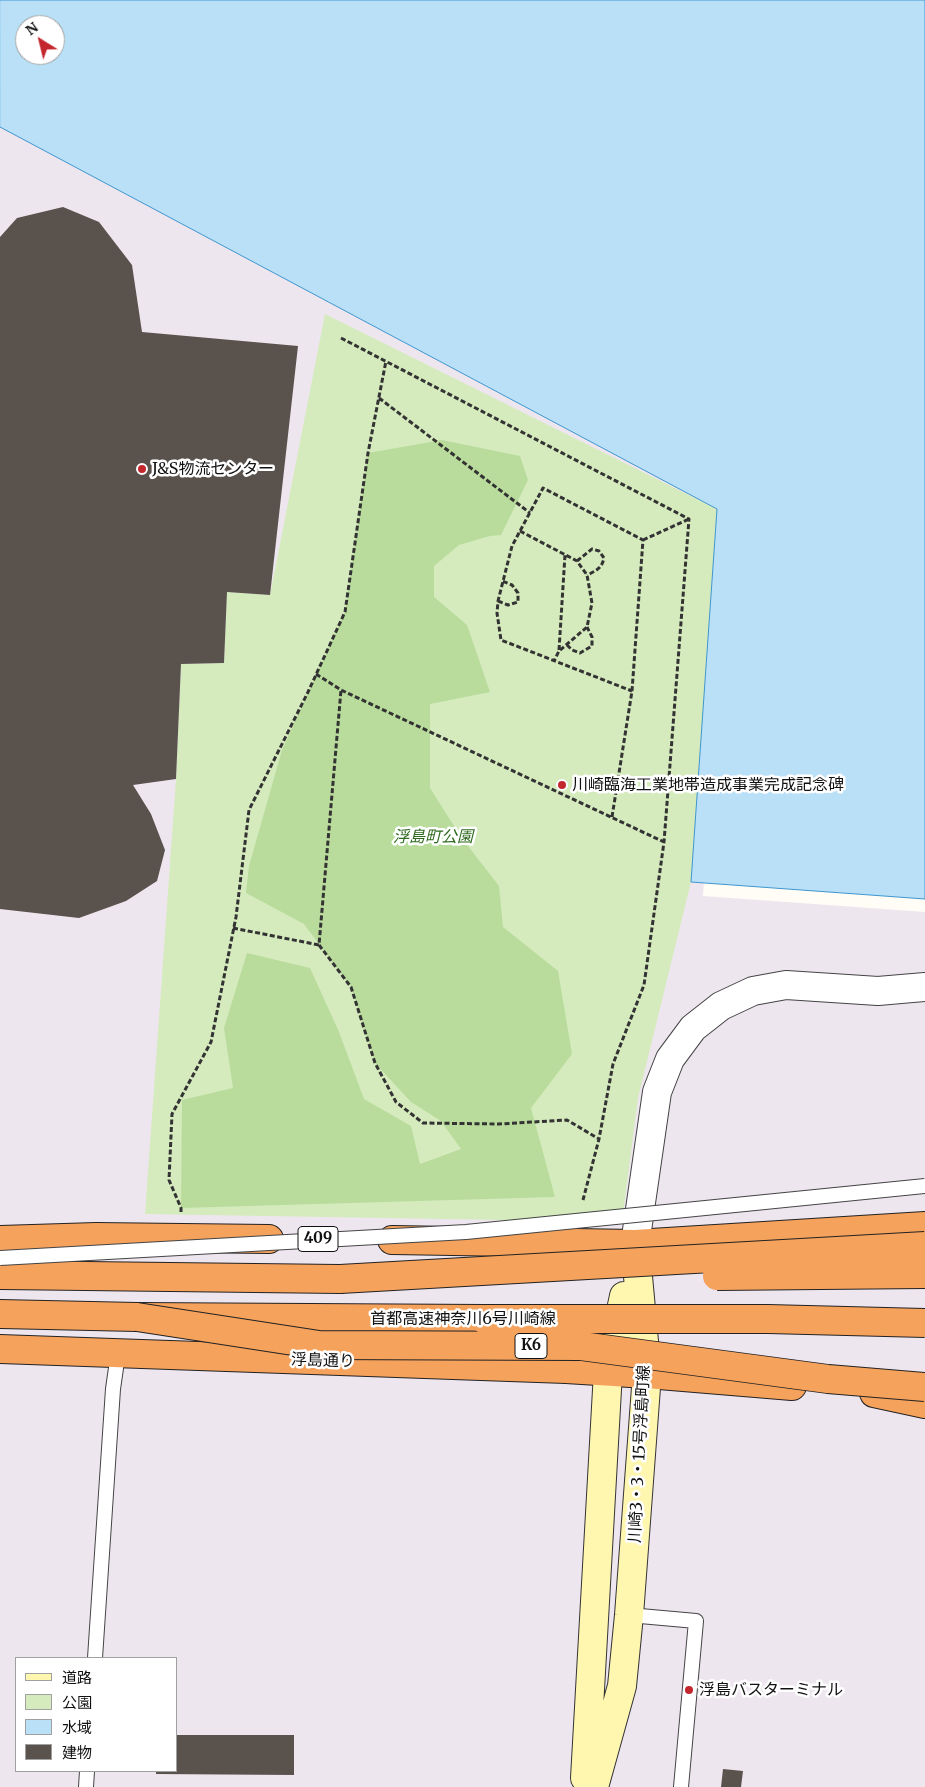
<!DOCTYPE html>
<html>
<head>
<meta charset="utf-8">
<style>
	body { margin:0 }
	#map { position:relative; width:925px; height:1787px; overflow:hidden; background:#fffdf5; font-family:Merriweather,"Noto Sans JP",serif }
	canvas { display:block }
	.legend { position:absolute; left:15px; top:1657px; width:162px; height:115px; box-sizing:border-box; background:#fff; border:1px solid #a0a0a0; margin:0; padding:6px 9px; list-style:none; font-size:15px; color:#111 }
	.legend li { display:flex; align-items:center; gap:10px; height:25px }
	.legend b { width:25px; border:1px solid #a0a0a0 }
	.north { position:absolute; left:15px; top:15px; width:50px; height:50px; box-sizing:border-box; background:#fff; border:1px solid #a0a0a0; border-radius:50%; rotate:324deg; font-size:14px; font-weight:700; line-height:20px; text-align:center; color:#111 }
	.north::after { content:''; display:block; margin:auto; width:18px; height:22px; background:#c4262e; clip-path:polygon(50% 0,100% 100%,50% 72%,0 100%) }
</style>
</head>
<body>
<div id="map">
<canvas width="925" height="1787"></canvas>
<ul class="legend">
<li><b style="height:6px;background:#fff6b0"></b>道路</li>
<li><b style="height:14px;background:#d5ebbd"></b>公園</li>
<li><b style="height:14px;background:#b9e0f7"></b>水域</li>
<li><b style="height:14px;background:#5a524d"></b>建物</li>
</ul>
<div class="north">N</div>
</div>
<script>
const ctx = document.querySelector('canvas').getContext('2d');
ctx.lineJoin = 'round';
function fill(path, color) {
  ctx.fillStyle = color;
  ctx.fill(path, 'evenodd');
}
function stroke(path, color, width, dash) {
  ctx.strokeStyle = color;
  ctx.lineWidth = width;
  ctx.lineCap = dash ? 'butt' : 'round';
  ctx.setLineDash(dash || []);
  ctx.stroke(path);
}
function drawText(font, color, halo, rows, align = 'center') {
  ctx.font = font + ' Merriweather,"Noto Sans JP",serif';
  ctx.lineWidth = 5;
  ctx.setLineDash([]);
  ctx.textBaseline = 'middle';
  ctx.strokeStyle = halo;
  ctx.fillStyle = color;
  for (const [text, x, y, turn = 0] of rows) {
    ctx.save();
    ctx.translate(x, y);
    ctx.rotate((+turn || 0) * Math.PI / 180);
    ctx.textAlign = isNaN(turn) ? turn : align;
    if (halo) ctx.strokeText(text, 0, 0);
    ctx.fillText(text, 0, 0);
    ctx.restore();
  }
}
fill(new Path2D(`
	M0 121 728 506 703 896 925 912V1787H0ZM16 1658H176V1771H16Z`), '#eee6ef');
fill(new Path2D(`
	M325 314 717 509 691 882 638 1098 622 1222 145 1214 176 779 181 664 224 663 227 592 270 595Z`), '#d5ebbd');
fill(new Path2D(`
	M442 440 520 456 528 480 501 535 490 536 459 545 434 566V597L467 625 490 692 430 704V788L461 837 499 886 503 927 558 971 572 1054 531 1108 555 1197 181 1208 182 1100 233 1088 224 1028 247 953 310 968 339 1032 364 1099 411 1126 420 1164 461 1149 441 1121 411 1102 375 1063 351 987 304 924 246 893 249 866 282 750 345 612 368 453Z`), '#b9dc9c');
const water = new Path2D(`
	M0 0H925V899L691 882 717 509 0 127ZM25 25H55V55H25Z`);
fill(water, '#b9e0f7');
stroke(water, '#3f96cf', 1);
fill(new Path2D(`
	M63 207 99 222 132 265 142 332 298 346 270 595 227 592 224 663 181 664 176 779 133 785 151 814 165 850 157 881 126 901 79 918 0 909V237L17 218Z
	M176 1735H294V1775L156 1774V1771H176Z
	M723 1769 743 1771 741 1787H721Z`), '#5a524d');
const lane = new Path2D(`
	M629 1615 696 1621 681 1787
	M95 1658 113 1389 118 1354
	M86 1787 87 1771`);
const street = new Path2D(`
	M635 1244 657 1092 670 1059 693 1028 721 1006 753 991 786 985 878 991 925 987`);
const secondary = new Path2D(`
	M585 1778 608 1372 624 1296
	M594 1787 622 1686 629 1615 647 1374 635 1244`);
const highway = new Path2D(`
	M0 1240 96 1237 269 1239
	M392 1240 635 1244 925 1226
	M0 1275 340 1279
	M0 1314 137 1317 484 1319
	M0 1349 566 1369 647 1374 792 1386
	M874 1393 925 1404`);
stroke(lane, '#444', 16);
stroke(street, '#444', 30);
stroke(secondary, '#333', 30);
stroke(highway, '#222', 30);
stroke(new Path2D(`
	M341 338 689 519 664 842 644 985 613 1064 599 1139 583 1200
	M379 398 530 513
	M520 531 577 561 587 575 592 603 587 627 559 651 554 661
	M643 540 689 519
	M577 561 592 549 599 551 604 558C602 568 596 571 587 575
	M498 601 508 605 518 602V593L512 585 502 581
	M567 645 572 650 580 653 592 646V637L587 627
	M559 650 565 555
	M316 674 341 690 664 842
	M612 817 632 691 643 540 543 488 512 546 498 601 497 613 501 640 632 691
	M233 928 319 945 341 690
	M319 945 351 987 375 1063 396 1102 423 1123 499 1124 567 1120 599 1139
	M181 1212V1208L169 1180 172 1114 211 1042 236 917 249 810 308 692 345 612 368 453 386 361`), '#333', 3, [5, 2.5]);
stroke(lane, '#fff', 14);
stroke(street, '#fff', 28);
stroke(secondary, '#fff6b0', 28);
stroke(highway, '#f5a25d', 28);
const laneBridge = new Path2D(`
	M0 1258 466 1232 925 1186`);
const highwayBridge = new Path2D(`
	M717 1276 925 1274
	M340 1279 925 1246
	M137 1317 319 1345 581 1346 828 1379 925 1387
	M484 1319H768L925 1323`);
stroke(laneBridge, '#444', 16, []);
stroke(highwayBridge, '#222', 30, []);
stroke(laneBridge, '#fff', 14);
stroke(highwayBridge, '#f5a25d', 28);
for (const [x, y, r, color] of [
	[142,469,5,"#c4262e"],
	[562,785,5,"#c4262e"],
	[689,1690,5,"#c4262e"]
]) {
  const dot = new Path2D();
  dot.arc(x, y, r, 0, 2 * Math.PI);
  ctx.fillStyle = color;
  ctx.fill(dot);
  stroke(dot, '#fff', 2);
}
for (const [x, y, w] of [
	[318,1239,40],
	[531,1346,32]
]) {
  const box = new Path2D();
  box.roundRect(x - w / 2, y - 12.5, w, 25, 4);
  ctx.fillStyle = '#fff';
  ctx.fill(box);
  stroke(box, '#111', 1);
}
drawText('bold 15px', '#111', null, [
	["409",318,1239],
	["K6",531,1346]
]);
drawText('16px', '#111', '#fff', [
	["J&S物流センター",152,469],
	["川崎臨海工業地帯造成事業完成記念碑",572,785],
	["浮島バスターミナル",699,1690]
], 'left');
drawText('italic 16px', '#2f6b1f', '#fff', [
	["浮島町公園",433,837]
]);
drawText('16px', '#111', '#fff', [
	["首都高速神奈川6号川崎線",463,1319],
	["浮島通り",323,1361,2],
	["川崎3・3・15号浮島町線",640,1454,-87]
]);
</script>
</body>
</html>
